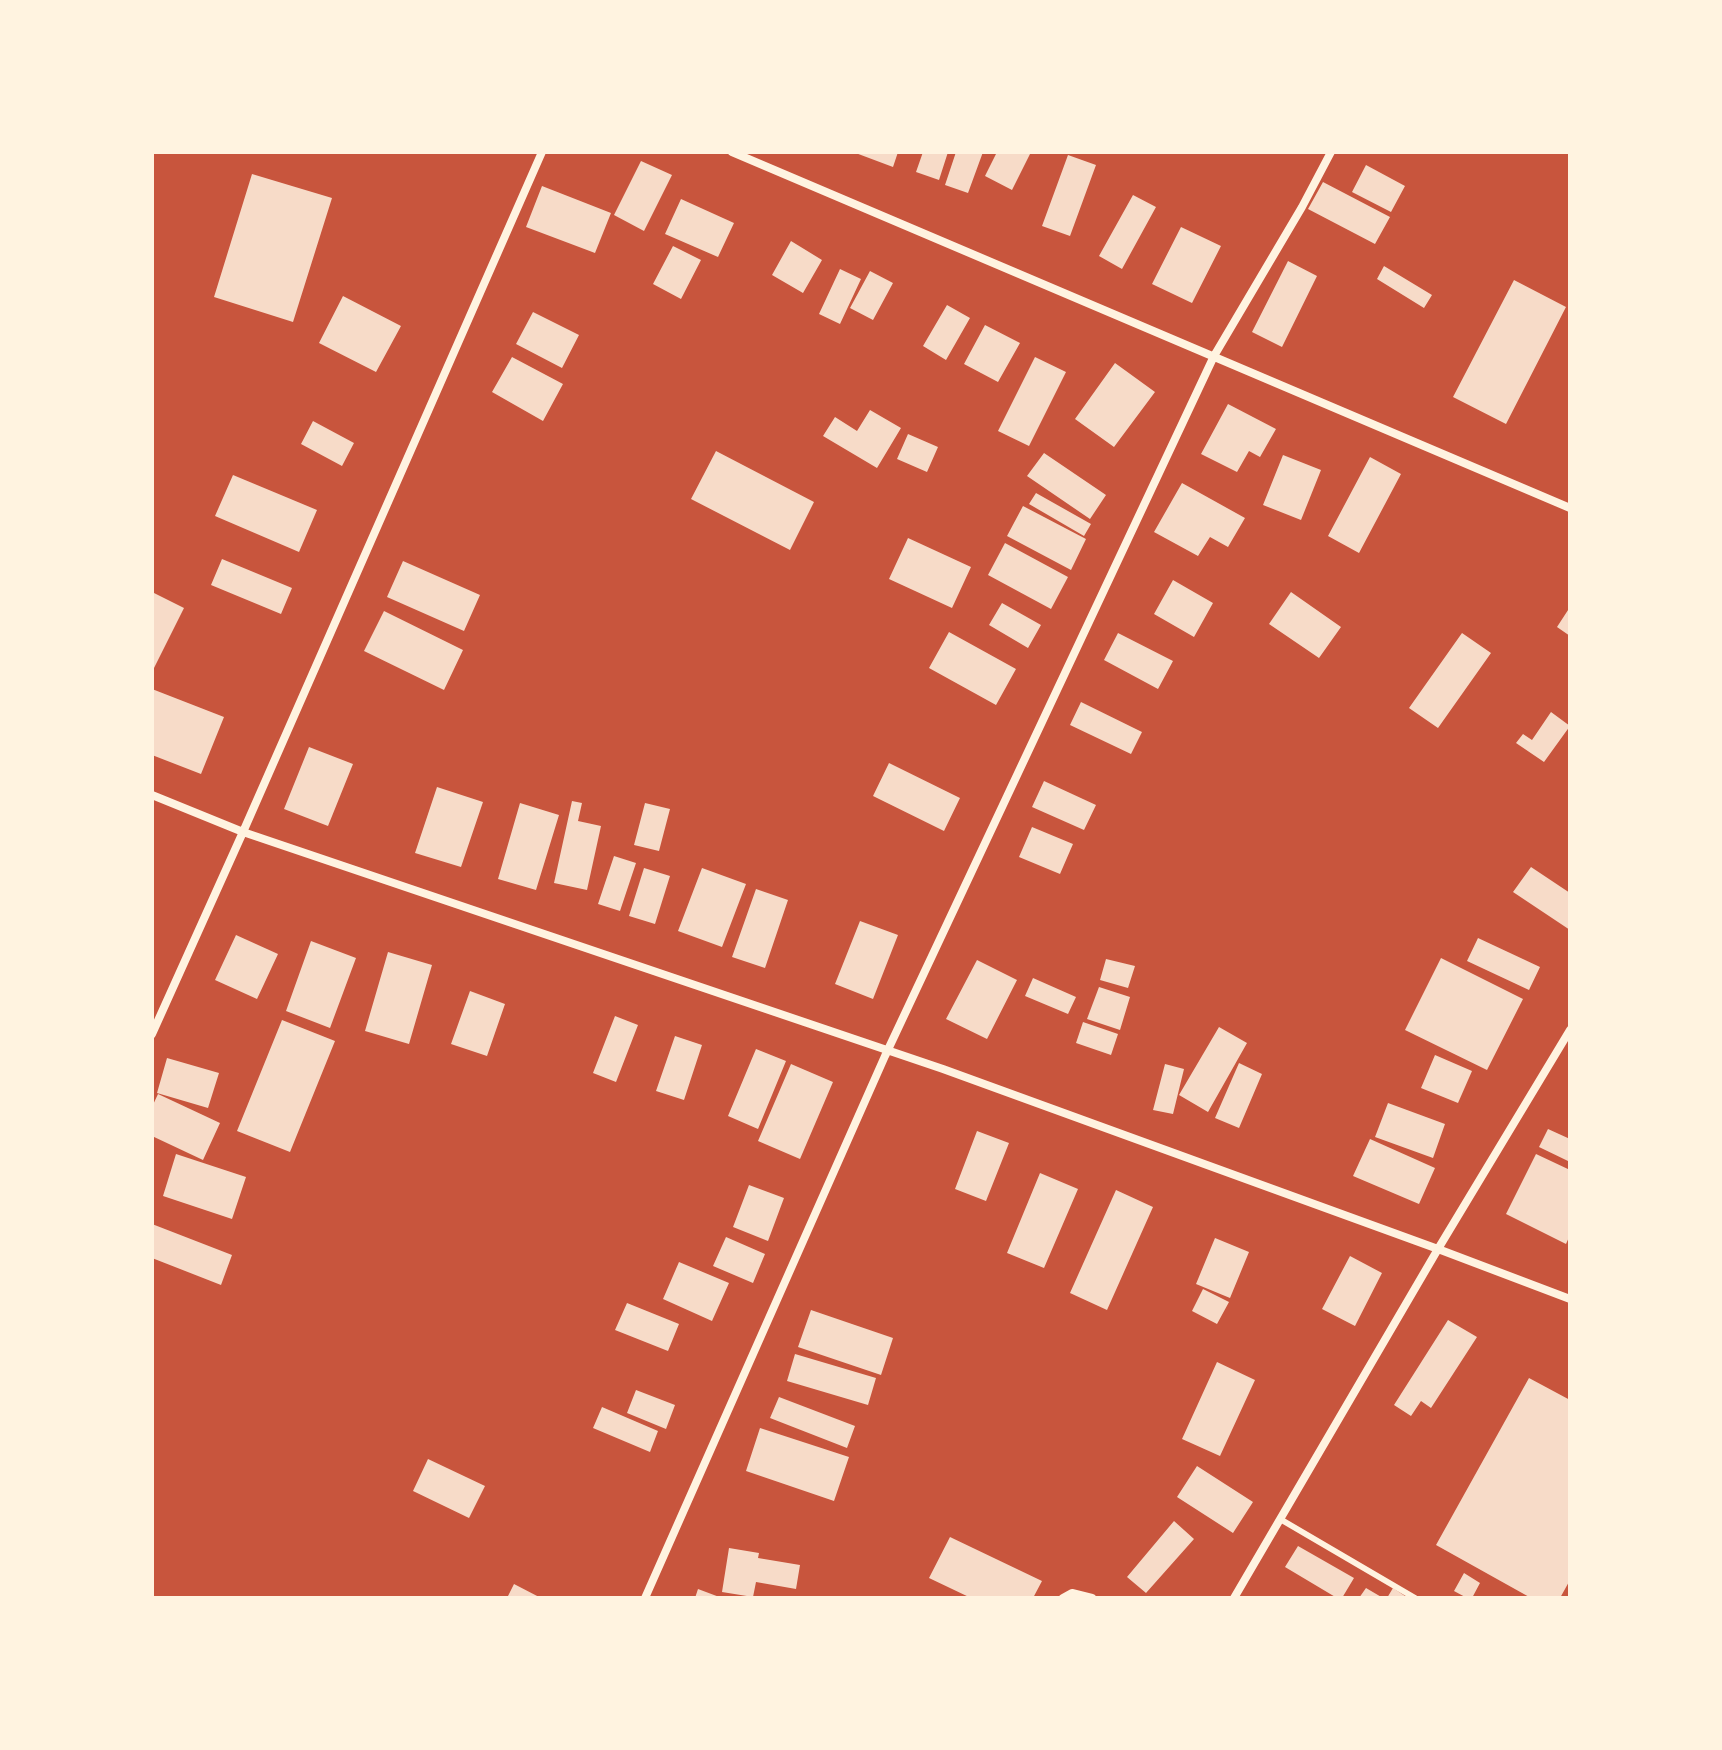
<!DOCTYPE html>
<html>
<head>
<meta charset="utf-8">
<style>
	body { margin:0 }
	#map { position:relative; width:1722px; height:1750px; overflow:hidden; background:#c8553d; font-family:"Alegreya Sans",sans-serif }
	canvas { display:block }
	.frame { position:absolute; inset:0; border:154px solid #fff3e0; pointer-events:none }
</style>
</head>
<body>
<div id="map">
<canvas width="1722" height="1750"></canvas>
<div class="frame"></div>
</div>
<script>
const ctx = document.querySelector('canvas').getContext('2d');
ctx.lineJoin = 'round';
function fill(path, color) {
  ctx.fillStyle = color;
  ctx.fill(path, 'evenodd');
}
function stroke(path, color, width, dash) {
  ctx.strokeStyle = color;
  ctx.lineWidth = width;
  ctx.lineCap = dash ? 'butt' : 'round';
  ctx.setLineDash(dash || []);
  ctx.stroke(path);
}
fill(new Path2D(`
	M853 152H898L893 167Z
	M923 152H948L939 180 916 172Z
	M956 152H983L968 193 945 185Z
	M997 152H1031L1012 190 985 176Z
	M1068 155 1096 165 1070 236 1042 226Z
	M641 161 672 175 644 231 614 215Z
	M1366 165 1405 186 1391 212 1352 192Z
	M252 174 332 198 293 322 214 297Z
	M1323 182 1390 217 1375 244 1308 209Z
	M542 186 611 213 595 253 526 227Z
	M1133 195 1156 207 1122 269 1099 256Z
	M681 199 734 223 718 257 665 234Z
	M1181 227 1221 246 1192 303 1152 284Z
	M791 241 822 260 803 293 772 275Z
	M673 246 701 260 681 299 653 284Z
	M1288 261 1317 276 1282 347 1252 332Z
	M1384 266 1432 295 1424 308 1377 279Z
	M840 269 861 279 840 324 819 314Z
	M870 271 893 283 873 320 850 308Z
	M1514 280 1566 307 1506 424 1453 397Z
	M343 296 401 326 376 372 319 343Z
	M947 305 970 318 946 360 923 346Z
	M533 312 579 335 562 368 516 344Z
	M985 325 1020 343 998 382 964 364Z
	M512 357 563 384 543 421 492 392Z
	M1035 357 1066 372 1029 446 998 431Z
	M1115 363 1155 392 1114 447 1075 419Z
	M1228 404 1276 429 1260 457 1249 451 1237 472 1201 454Z
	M870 410 901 428 877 468 823 436 835 417 857 431Z
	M313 421 354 443 342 466 301 444Z
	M908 434 938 447 927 472 897 459Z
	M716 451 814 502 790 550 691 499Z
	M1044 453 1106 495 1090 519 1027 476Z
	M1283 455 1321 470 1301 520 1263 505Z
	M1370 457 1401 474 1359 553 1328 536Z
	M233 475 317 510 299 552 215 516Z
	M1182 483 1245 518 1228 547 1210 537 1198 556 1154 532Z
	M1036 493 1091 524 1084 536 1029 504Z
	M1023 506 1086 539 1071 570 1007 536Z
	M908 538 971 567 952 608 889 579Z
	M1005 543 1068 577 1051 609 988 575Z
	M222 559 292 588 281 614 211 585Z
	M403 561 480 595 464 631 387 597Z
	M1173 580 1213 603 1194 637 1154 614Z
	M152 592 184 608 152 672Z
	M1291 592 1341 627 1319 658 1269 624Z
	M1002 603 1041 625 1028 648 989 625Z
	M1570 607V636L1557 627Z
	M384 611 463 650 444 690 364 651Z
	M949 632 1016 669 996 705 929 668Z
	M1118 633 1173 661 1158 689 1104 660Z
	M1462 633 1491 653 1438 728 1409 708Z
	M152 689 224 717 201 774 152 755Z
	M1081 702 1142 732 1131 754 1070 725Z
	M1551 712 1570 726 1544 762 1516 743 1523 734 1532 740Z
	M309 747 353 764 328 826 284 809Z
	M889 763 960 798 944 831 873 796Z
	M1044 781 1096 805 1084 830 1032 807Z
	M437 787 483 802 461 867 415 853Z
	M572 801 582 803 578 821 601 826 587 890 554 883Z
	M520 803 559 815 536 890 498 879Z
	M645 803 670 809 659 851 634 845Z
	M1032 827 1073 844 1060 874 1019 857Z
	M614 856 636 863 620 911 598 904Z
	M1531 867 1570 893V930L1513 892Z
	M644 868 670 876 655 924 629 916Z
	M702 868 746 884 722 947 678 931Z
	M756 889 788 900 765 968 732 957Z
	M860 921 898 935 873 999 835 984Z
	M236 935 278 954 257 999 215 980Z
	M1478 938 1540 967 1529 990 1467 961Z
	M311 941 356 958 330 1028 286 1011Z
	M388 952 432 965 409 1044 365 1031Z
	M1441 958 1523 999 1487 1070 1405 1030Z
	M1106 959 1135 966 1128 988 1100 980Z
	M977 960 1017 980 987 1039 946 1019Z
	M1033 978 1076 997 1068 1014 1025 996Z
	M1099 987 1130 997 1120 1030 1087 1019Z
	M470 991 505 1004 487 1056 451 1044Z
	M615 1016 638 1025 616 1082 593 1073Z
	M282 1020 335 1041 290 1152 237 1131Z
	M1083 1022 1118 1034 1111 1055 1076 1043Z
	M1219 1027 1247 1043 1208 1112 1179 1095Z
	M675 1036 702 1045 684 1100 656 1091Z
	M756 1049 786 1061 758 1129 728 1116Z
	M1435 1055 1472 1071 1458 1103 1421 1088Z
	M167 1058 219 1073 208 1108 157 1093Z
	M1239 1063 1262 1074 1239 1128 1215 1118Z
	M791 1064 833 1082 800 1159 758 1141Z
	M1165 1064 1184 1069 1173 1114 1153 1110Z
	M158 1094 220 1123 203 1160 152 1136V1107Z
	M1388 1103 1445 1124 1433 1158 1375 1137Z
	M1548 1129 1570 1139V1157L1568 1161 1539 1147Z
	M977 1131 1009 1143 986 1201 955 1189Z
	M1370 1139 1435 1168 1419 1204 1353 1176Z
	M176 1154 246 1177 232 1219 163 1196Z
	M1536 1154 1570 1170V1235L1566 1244 1506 1214Z
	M1040 1173 1078 1189 1044 1268 1007 1253Z
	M749 1185 784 1198 768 1241 733 1227Z
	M1116 1190 1153 1207 1107 1310 1070 1293Z
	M152 1224 232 1255 221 1285 152 1258Z
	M726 1237 765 1254 753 1283 713 1266Z
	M1215 1238 1249 1252 1230 1298 1196 1284Z
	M1350 1256 1382 1273 1355 1326 1322 1309Z
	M679 1262 729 1283 712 1321 663 1299Z
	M1203 1289 1229 1302 1217 1324 1192 1311Z
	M627 1303 679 1324 668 1351 615 1330Z
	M811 1310 893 1338 881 1375 798 1347Z
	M1448 1320 1477 1337 1431 1408 1421 1401 1411 1416 1394 1405Z
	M795 1354 876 1378 868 1405 787 1381Z
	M1217 1362 1255 1380 1220 1456 1182 1439Z
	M1529 1378 1570 1400V1580L1560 1598H1531L1436 1545Z
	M636 1390 675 1405 666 1429 627 1413Z
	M779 1397 855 1426 847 1448 770 1418Z
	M602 1407 658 1431 650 1452 593 1428Z
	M760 1428 849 1457 834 1501 746 1471Z
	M428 1459 485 1486 469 1518 413 1491Z
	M1197 1466 1253 1502 1233 1533 1177 1497Z
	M1174 1521 1194 1539 1146 1593 1127 1577Z
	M950 1537 1042 1581 1033 1598H971L929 1578Z
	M1298 1546 1354 1578 1342 1598H1337L1285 1567Z
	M729 1548 759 1553 758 1558 800 1565 796 1589 756 1582 753 1597 722 1592Z
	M1464 1573 1480 1583 1472 1598H1467L1454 1591Z
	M514 1584 541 1598H507Z
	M1366 1588 1383 1598H1359Z
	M1393 1588 1408 1598H1387Z
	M698 1589 722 1598H695Z`), '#f7dbc8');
stroke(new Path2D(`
	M1280 1519 1415 1598`), '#fff3e0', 6);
stroke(new Path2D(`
	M732 152 1570 508
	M152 795 243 832 943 1069 1438 1249 1570 1299
	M152 1034 243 832 542 152
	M645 1598 885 1056 1214 356 1302 207 1331 152
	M1063 1598 1072 1593 1092 1598
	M1234 1598 1438 1249 1570 1030`), '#fff3e0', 8);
</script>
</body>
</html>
